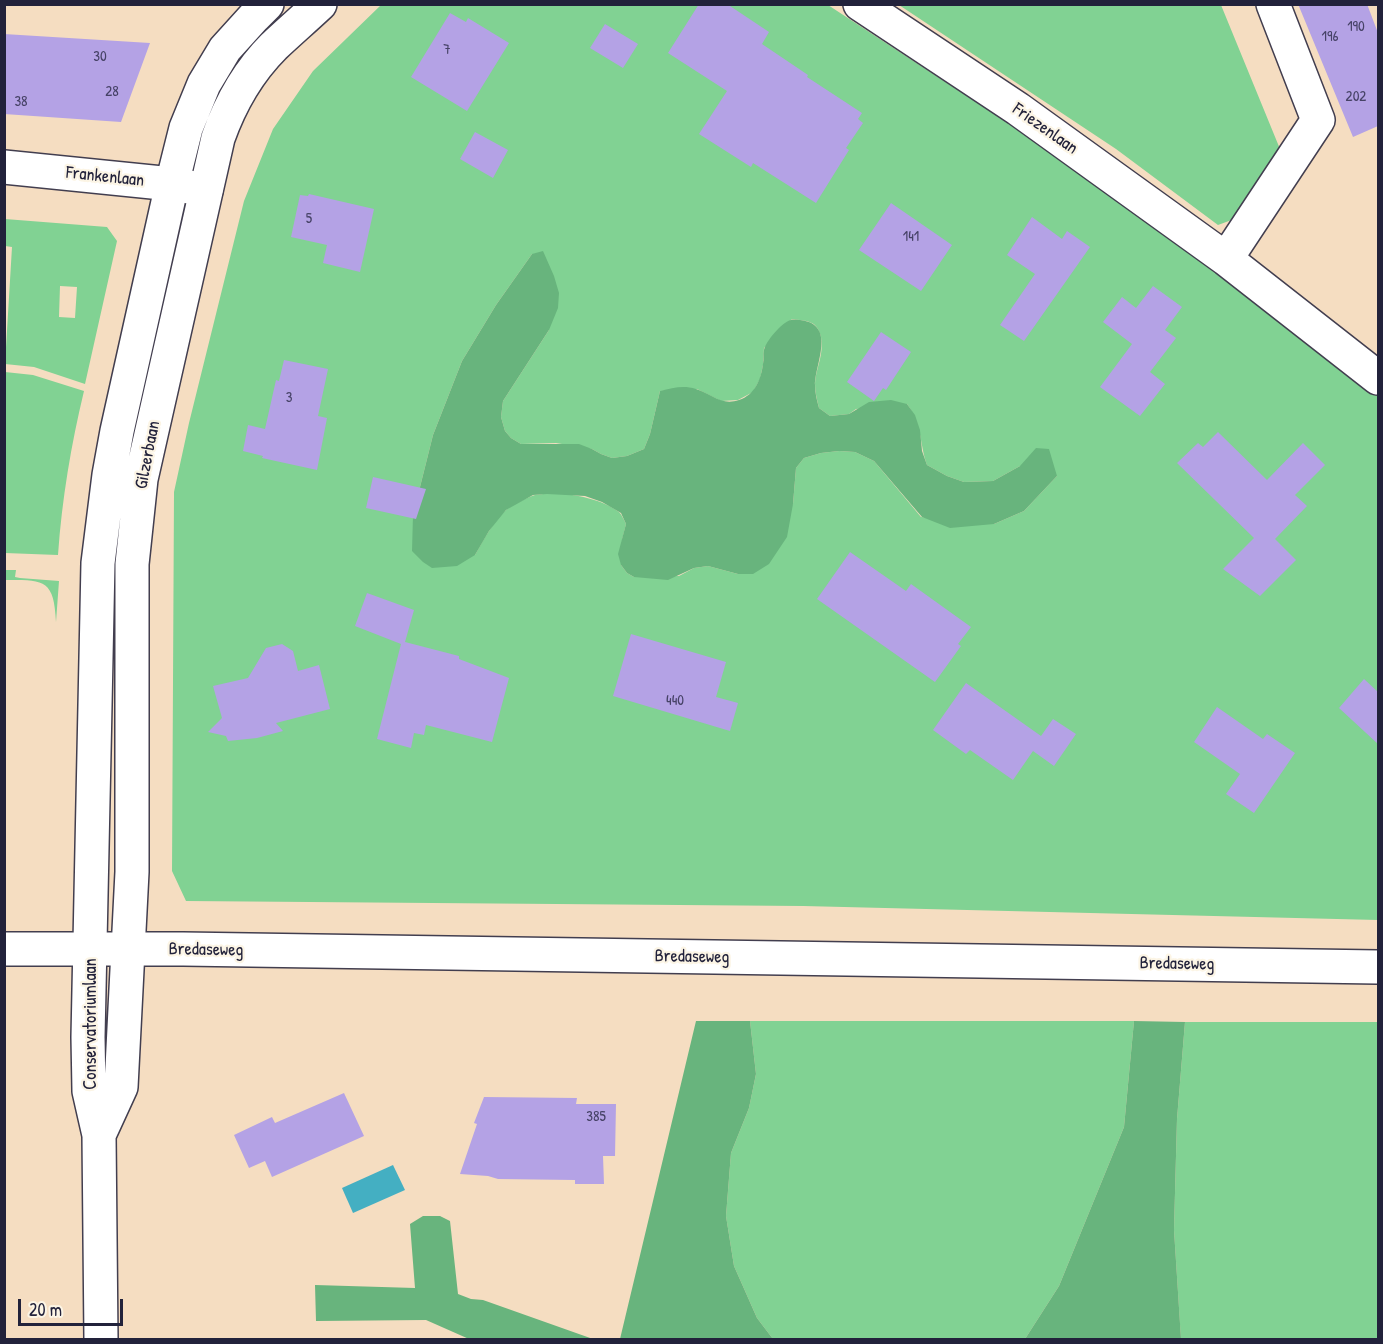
<!DOCTYPE html>
<html>
<head>
<meta charset="utf-8">
<style>
	body { margin:0 }
	#map { position:relative; width:1383px; height:1344px; overflow:hidden; background:#f5ddc1; font-family:"Patrick Hand",sans-serif }
	canvas { display:block }
	.frame { position:absolute; inset:0; border:6px solid #22223b; pointer-events:none }
	.scale { position:absolute; left:18px; top:1299px; width:105px; height:27px; box-sizing:border-box; border:3px solid #22223b; border-top:0; padding-left:8px; font-size:18px; line-height:21px; white-space:nowrap; color:#22223b; -webkit-text-stroke:4px #fcf5e5; paint-order:stroke }
</style>
</head>
<body>
<div id="map">
<canvas width="1383" height="1344"></canvas>
<div class="frame"></div>
<div class="scale">20 m</div>
</div>
<script>
const ctx = document.querySelector('canvas').getContext('2d');
ctx.lineJoin = 'round';
function fill(path, color) {
  ctx.fillStyle = color;
  ctx.fill(path, 'evenodd');
}
function stroke(path, color, width, dash) {
  ctx.strokeStyle = color;
  ctx.lineWidth = width;
  ctx.lineCap = dash ? 'butt' : 'round';
  ctx.setLineDash(dash || []);
  ctx.stroke(path);
}
function drawText(font, color, halo, rows, align = 'center') {
  ctx.font = font + ' "Patrick Hand",sans-serif';
  ctx.lineWidth = 4.5;
  ctx.setLineDash([]);
  ctx.textBaseline = 'middle';
  ctx.strokeStyle = halo;
  ctx.fillStyle = color;
  for (const [text, x, y, turn = 0] of rows) {
    ctx.save();
    ctx.translate(x, y);
    ctx.rotate((+turn || 0) * Math.PI / 180);
    ctx.textAlign = isNaN(turn) ? turn : align;
    if (halo) ctx.strokeText(text, 0, 0);
    ctx.fillText(text, 0, 0);
    ctx.restore();
  }
}
fill(new Path2D(`
	M381 5H828L1069 163 1378 391V920L803 906 186 901 172 871 174 492 189 423 244 201 273 129 313 71ZM532 254 549 330 503 401 501 417 505 431 511 438 521 444 556 443 592 449 601 454 612 458 627 456 644 449 650 434 660 391 697 389 721 401 738 400 753 392 760 379 763 365 764 348 792 319C807 321 817 320 821 337 824 356 816 367 815 384 815 392 817 400 819 408L830 416 849 414 856 409 907 404C923 426 919 442 927 465L947 476 964 482 993 481 1020 466 1057 476 1024 511 994 524 921 517 874 461 855 452 839 451 821 453 804 458 796 468 793 504 738 574 708 566 694 568 679 576 634 577 627 573 621 565 622 540 626 524C624 520 622 515 619 512 600 497 559 490 535 495 528 497 512 505 506 510 494 520 483 541 475 555L413 515 433 435 462 361 496 305Z
	M899 5H1221L1280 149 1245 215 1218 225 1116 149Z
	M5 219 107 227 117 241 85 384 34 367 5 364 12 247 5 246ZM60 286 77 287 75 318 59 317Z
	M5 372 33 375 84 391C71 445 62 499 58 555L5 553Z
	M5 570H16L15 577 20 578 59 581 56 622C54 579 44 580 5 580Z
	M750 1021H1134L1124 1127 1059 1286 1025 1339H773L757 1318 734 1266 726 1216 731 1153 749 1108 756 1074Z
	M1185 1022H1378V1339L1181 1340 1174 1230 1177 1119Z`), '#81d293');
fill(new Path2D(`
	M543 251 554 276 559 293 558 308 549 330 503 401 501 417 505 431 511 438 521 444H579L592 449 601 454 612 458 627 456 644 449 650 434 660 391C673 388 683 385 696 389 712 394 721 406 739 400 755 395 761 379 763 364 764 359 763 354 764 350 766 341 782 322 791 320 793 319 799 320 800 320 837 324 815 364 815 385 815 393 817 401 819 408L830 416 849 414 869 402 891 400 907 404 915 415 920 430 922 451 927 465 947 476 964 482 993 481 1020 466 1036 448 1049 449 1057 476 1024 511 994 524 950 528 922 517 874 461 855 452 839 451 821 453 804 458 796 468 793 504 787 537 769 564 753 574H738L708 566 694 568 668 580 634 577 627 573 621 565 618 554 626 524 621 513 602 502 585 496 547 494 533 495 506 510 489 531 475 555 457 566 432 568 423 562 412 551 413 515 433 435 462 361 496 305 532 254Z
	M696 1021H750L756 1074 749 1108 731 1153 726 1216 734 1266 757 1318 773 1339H620Z
	M1134 1021 1185 1022 1177 1119 1174 1230 1181 1339H1025L1059 1286 1124 1127Z
	M423 1216H440L450 1221 458 1294 471 1299 483 1300 593 1339H469L426 1320 316 1321 315 1285 415 1288 410 1224Z`), '#68b47d');
fill(new Path2D(`
	M393 1165 405 1190 353 1213 342 1188Z`), '#44afc2');
fill(new Path2D(`
	M699 4H727L769 32 762 44 808 75 807 77 862 113 858 119 863 123 846 148 849 150 816 203 753 163 751 167 699 134 727 91 668 53Z
	M1298 4H1367L1378 33V126L1353 137Z
	M450 13 466 22 468 18 509 43 467 111 411 77Z
	M605 24 638 44 623 68 590 48Z
	M4 34 150 43 121 122 4 114Z
	M475 132 508 150 493 178 460 159Z
	M309 194 374 209 360 272 323 263 327 245 291 237 300 195 308 196Z
	M891 203 952 245 921 291 859 250Z
	M1032 217 1062 239 1067 231 1090 247 1024 341 1000 325 1035 274 1007 255Z
	M1153 286 1182 307 1165 330 1176 338 1150 372 1165 384 1140 416 1100 387 1132 344 1103 322 1122 297 1136 308Z
	M881 332 911 352 886 390 883 388 874 401 847 382Z
	M284 360 328 369 318 416 327 418 317 470 262 458 263 456 243 451 248 425 265 429 276 380 279 381Z
	M1218 432 1267 480 1303 443 1325 465 1295 495 1307 506 1275 539 1296 560 1260 596 1223 569 1254 538 1177 463 1198 443 1203 447Z
	M373 477 426 489 416 519 366 508Z
	M850 552 906 591 911 584 971 627 958 644 961 646 935 682 817 599Z
	M367 593 414 610 405 642 459 656V659L509 678 492 742 426 725 424 735 414 733 411 748 377 739 401 644 355 626Z
	M631 634 726 662 716 697 738 703 730 731 613 696Z
	M282 644 293 651 298 671 319 665 330 709 276 723 283 731 257 738 228 741 226 736 208 732 222 718 213 686 248 678 266 648Z
	M1364 679 1378 692V744L1339 708Z
	M966 683 1041 736 1053 719 1076 734 1054 766 1033 751 1013 780 970 750 966 754 933 730Z
	M1217 707 1263 739 1267 734 1295 753 1254 813 1226 794 1240 774 1194 742Z
	M344 1093 364 1136 272 1177 265 1161 249 1168 234 1135 272 1117 275 1123Z
	M484 1097 577 1098 576 1104H616L615 1156H603L604 1184H575V1180L498 1179 488 1176 460 1174 477 1124 474 1123Z`), '#b4a2e5');
const minor = new Path2D(`
	M860 4 1018 109 1226 259 1378 378
	M4 167 172 184 206 190
	M1226 259 1318 120 1273 4`);
const tertiary = new Path2D(`
	M4 949H183L1378 967
	M99 1135 121 1087 132 872V564L141 479 218 138C230 104 249 71 274 46 289 32 305 18 320 4
	M101 1340 99 1135 89 1091 88 1037 98 563 109 475 117 431 172 184 186 128 204 84 225 49 254 17 267 4`);
stroke(minor, '#423e4f', 36);
stroke(tertiary, '#423e4f', 36);
stroke(minor, '#fff', 33);
stroke(tertiary, '#fff', 33);
drawText('15px', '#464266', null, [
	["190",1356,27],
	["196",1330,37],
	["7",447,50],
	["30",100,57],
	["28",112,92],
	["202",1356,97],
	["38",21,102],
	["5",309,219],
	["141",911,237],
	["3",289,398],
	["440",675,701],
	["385",596,1117]
]);
drawText('18px', '#22223b', '#fcf5e5', [
	["Friezenlaan",1045,129,35],
	["Frankenlaan",105,177,6],
	["Gilzerbaan",148,455,-79],
	["Bredaseweg",206,950,1],
	["Bredaseweg",692,957,1],
	["Bredaseweg",1177,964,1],
	["Conservatoriumlaan",91,1024,-90]
]);
</script>
</body>
</html>
